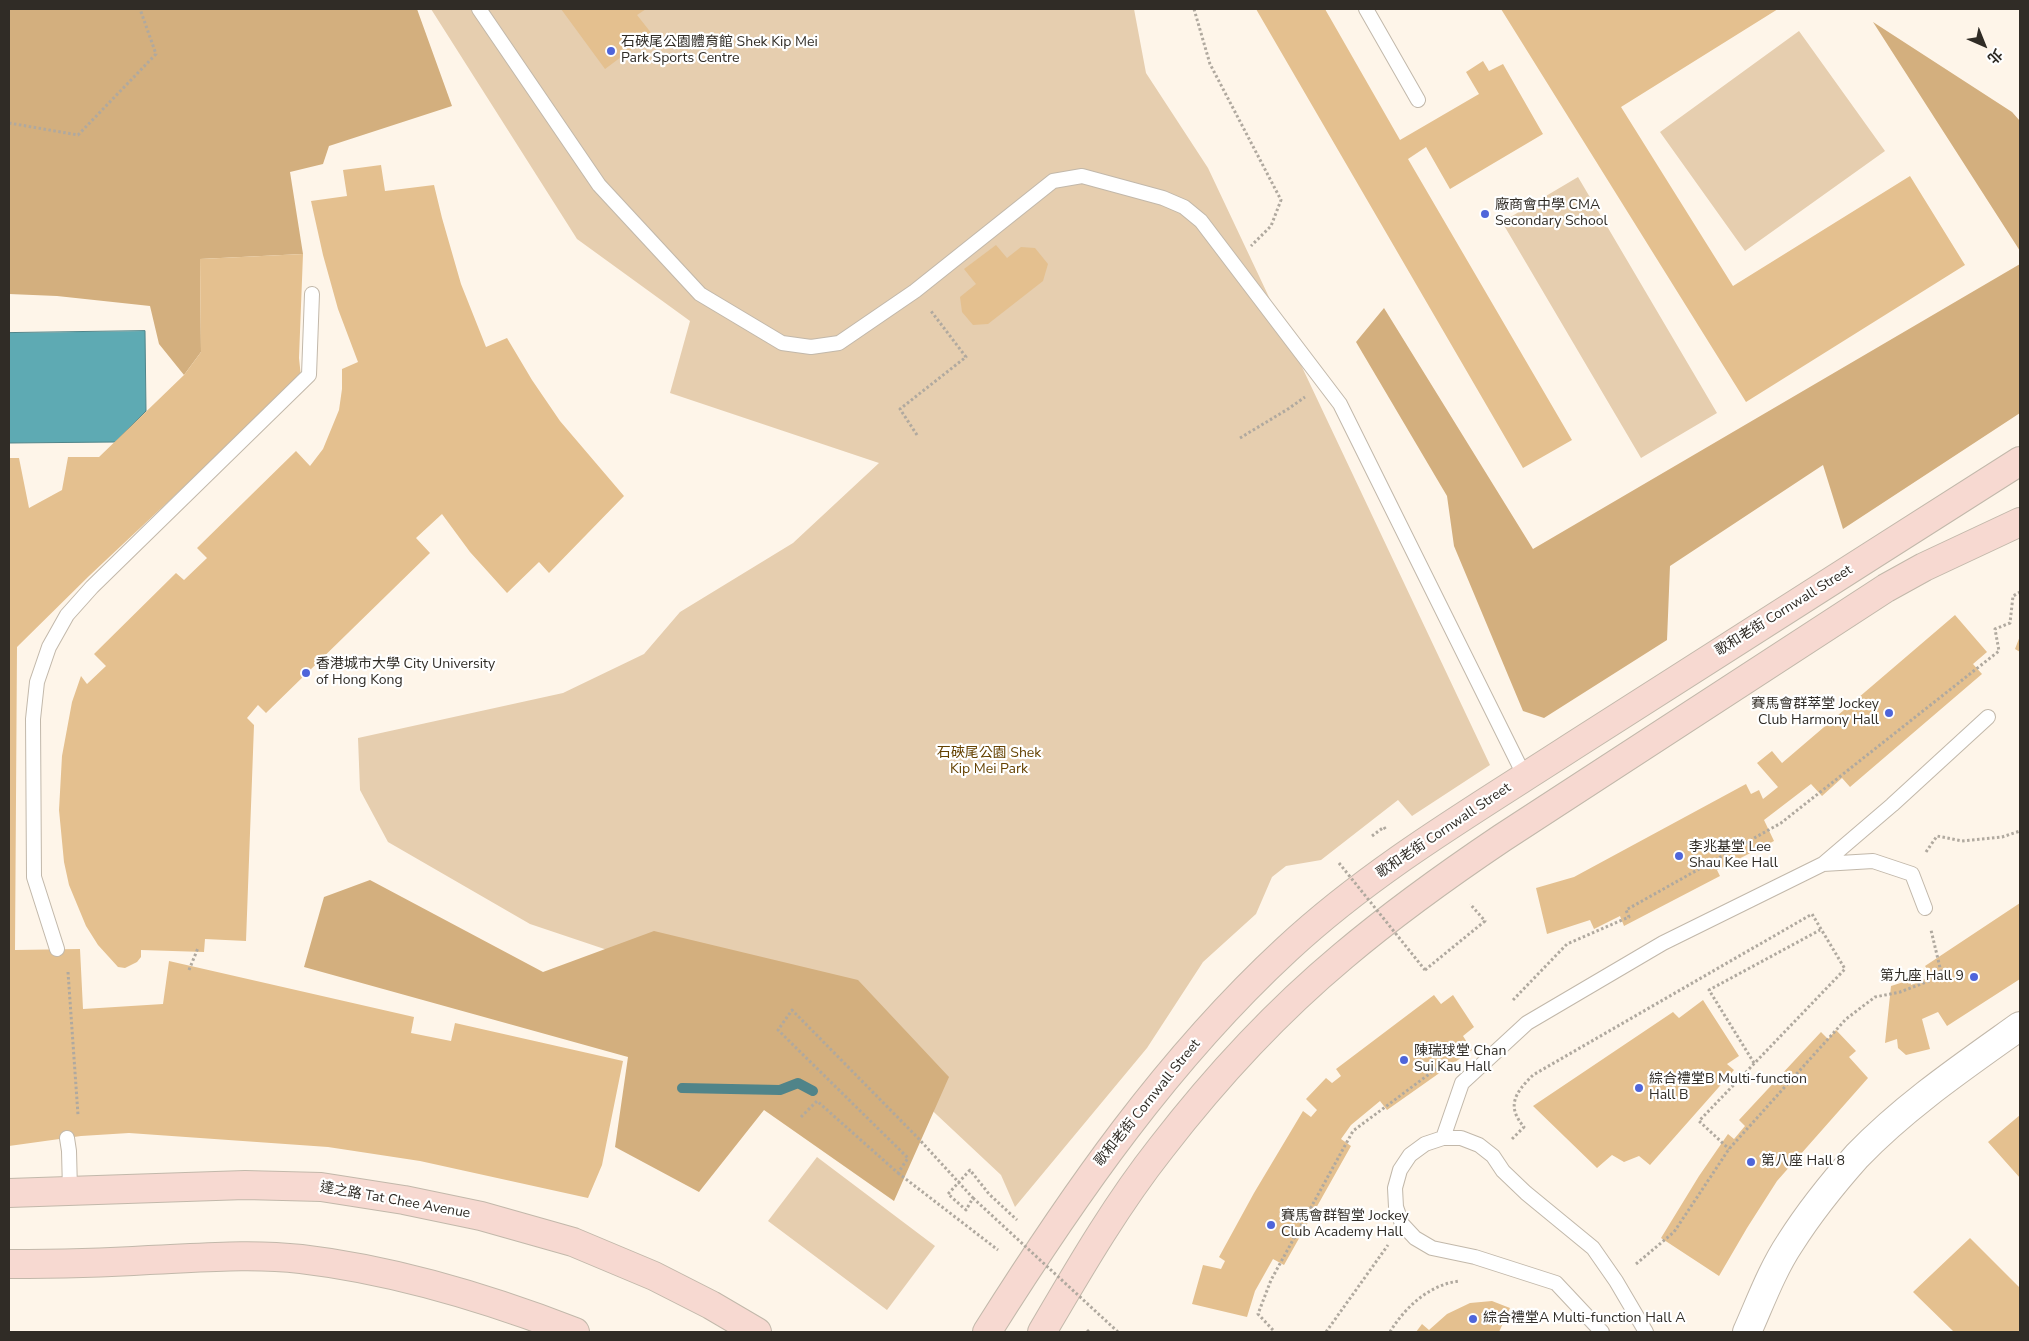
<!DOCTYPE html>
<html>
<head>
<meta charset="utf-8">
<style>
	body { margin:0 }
	#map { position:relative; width:2029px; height:1341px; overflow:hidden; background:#fef5e9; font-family:"Nunito Sans","Noto Sans TC",sans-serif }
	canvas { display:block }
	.frame { position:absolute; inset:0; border:10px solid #302c26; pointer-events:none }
	.north { position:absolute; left:1959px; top:20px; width:50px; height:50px; -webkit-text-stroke:4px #fff; paint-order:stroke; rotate:136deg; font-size:14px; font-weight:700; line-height:20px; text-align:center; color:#302c26 }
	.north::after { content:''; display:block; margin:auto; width:18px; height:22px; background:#302c26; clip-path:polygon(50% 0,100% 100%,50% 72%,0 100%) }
</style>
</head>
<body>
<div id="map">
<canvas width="2029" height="1341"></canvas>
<div class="frame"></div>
<div class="north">北</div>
</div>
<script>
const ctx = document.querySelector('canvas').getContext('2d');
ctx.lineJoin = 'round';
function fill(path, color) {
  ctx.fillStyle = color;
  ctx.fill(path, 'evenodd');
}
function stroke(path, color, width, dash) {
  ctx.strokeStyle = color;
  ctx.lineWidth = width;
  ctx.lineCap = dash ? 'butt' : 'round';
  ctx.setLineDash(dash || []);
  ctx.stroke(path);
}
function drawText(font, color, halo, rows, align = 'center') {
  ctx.font = font + ' "Nunito Sans","Noto Sans TC",sans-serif';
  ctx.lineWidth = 4.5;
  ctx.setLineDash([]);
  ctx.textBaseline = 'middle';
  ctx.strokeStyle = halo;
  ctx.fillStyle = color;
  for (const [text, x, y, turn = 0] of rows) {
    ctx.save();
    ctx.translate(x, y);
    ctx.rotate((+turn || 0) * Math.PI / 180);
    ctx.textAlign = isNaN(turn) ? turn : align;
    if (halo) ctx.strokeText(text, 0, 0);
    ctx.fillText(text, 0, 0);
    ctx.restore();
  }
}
fill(new Path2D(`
	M431 9H1134L1146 73 1208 168 1490 765 1412 816 1398 800 1321 860 1286 866 1272 877 1256 914 1203 962 1147 1048 1015 1207 1001 1175 921 1100 780 1008 530 924 388 842 360 790 358 738 563 693 644 654 680 612 793 543 879 463 670 393 690 321 577 239Z
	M1799 31 1885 151 1745 251 1660 132Z
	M1578 177 1717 413 1641 458 1502 222Z
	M817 1157 935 1246 887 1310 768 1221Z`), '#e6ceaf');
fill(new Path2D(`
	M9 9H417L452 106 329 146 323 164 290 172 303 254 200 259 201 352 184 375 159 344 150 306 57 296 9 294Z
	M1873 22 2012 112 2020 121V251Z
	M2020 264V413L1843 529 1823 465 1670 566 1667 640 1544 718 1523 711 1454 546 1447 496 1356 342 1384 308 1533 549Z
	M370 880 543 972 654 931 858 980 949 1077 894 1201 764 1110 699 1192 615 1147 628 1057 304 967 324 897Z`), '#d3af7e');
const water = new Path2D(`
	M145 331 146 411 115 442 9 443V333Z`);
fill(water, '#5eaab3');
stroke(water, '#508489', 1);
stroke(new Path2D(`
	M682 1088 780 1090 798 1083 813 1091`), '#508489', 10);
fill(new Path2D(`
	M561 9H646L637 15 652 34 605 69Z
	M1256 9H1325L1400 140 1479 94 1466 72 1483 61 1489 71 1503 64 1543 134 1450 189 1426 147 1408 159 1572 440 1523 468Z
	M1501 9H1778L1621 107 1733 286 1910 176 1965 265 1746 402Z
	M381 165 385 191 434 185 442 218 461 284 486 347 507 338 532 380 560 421 624 496 549 573 539 562 507 593 470 552 442 514 416 538 430 553 266 713 258 705 247 718 254 725 246 941 205 939 204 952 141 950V957L137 962 125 968 118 967 98 945 86 926 69 885 64 862 59 810 62 756 72 702 81 676 87 684 106 666 94 654 176 573 184 580 207 558 197 548 296 451 310 466 323 449 339 410 342 389V369L358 362 338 309 323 255 311 201 347 196 343 170Z
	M996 245 1007 258 1021 247 1035 248 1048 264 1043 281 988 324 973 325 962 312 960 297 976 284 964 269Z
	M303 254 299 358 301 377 89 576 17 647 15 950 80 949 83 1009 163 1004 169 961 414 1017 411 1033 451 1041 455 1023 623 1061 602 1165 588 1198 420 1161 328 1147 129 1133 81 1136 9 1146V458H19L29 508 62 490 68 457H99L184 375 201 352 200 259Z
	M1955 615 1987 652 1973 664 1982 674 1850 787 1842 778 1822 796 1811 784 1764 820 1774 841 1717 870 1720 876 1624 926 1620 916 1594 929 1590 920 1547 934 1536 888 1574 877 1746 784 1751 794 1759 790 1763 799 1778 787 1757 763 1772 751 1782 763Z
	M2020 636V652L2015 649Z
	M2020 903V979L1947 1026 1938 1012 1922 1019 1930 1049 1906 1055 1898 1048 1897 1039 1885 1043 1891 986 1910 980 1911 985 1932 976 1925 966Z
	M1434 995 1441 1004 1453 995 1474 1027 1463 1036 1472 1050 1387 1110 1380 1101 1351 1125 1341 1139 1351 1146 1284 1265 1273 1259 1255 1291 1247 1317 1192 1304 1203 1265 1221 1269 1225 1261 1219 1257 1254 1193 1303 1111 1311 1117 1317 1110 1306 1099 1326 1078 1332 1083 1341 1076 1336 1069Z
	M1703 1000 1739 1056 1727 1064 1734 1070 1650 1165 1639 1156 1624 1162 1612 1155 1597 1168 1533 1106 1673 1012 1679 1018Z
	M1836 1030 1856 1051 1849 1057 1868 1078 1777 1181 1747 1228 1719 1276 1661 1238 1699 1176 1728 1134 1734 1139 1745 1126 1739 1120 1821 1032 1828 1039Z
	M2020 1115V1178L1988 1142Z
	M1970 1238 2020 1288V1332H1954L1913 1292Z
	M1492 1301 1510 1308 1499 1332H1416L1422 1324 1429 1330 1447 1314 1470 1303Z`), '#e4c08f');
const lane = new Path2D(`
	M479 9 599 185 700 294 782 343 811 347 839 343 915 291 1053 181 1082 176 1163 198 1184 207 1201 221 1340 404 1525 777
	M1366 9 1418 100
	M1823 864 1892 805 1988 717
	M57 949 34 877 33 719 37 682 49 647 67 615 92 587 309 375 312 294
	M67 1138 69 1151 70 1190
	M1443 1138 1462 1083 1527 1023 1663 943 1823 864 1873 861 1912 874 1925 908
	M1602 1332 1556 1283 1475 1257 1432 1248 1415 1238 1402 1224 1396 1207 1395 1188 1400 1170 1410 1155 1425 1144 1443 1138H1461L1479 1145 1493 1156 1503 1171 1526 1193 1593 1248 1616 1281 1646 1332`);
const street = new Path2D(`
	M1747 1332C1760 1303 1772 1270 1790 1243 1809 1213 1833 1183 1857 1156 1905 1106 1964 1066 2020 1026`);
const secondary = new Path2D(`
	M9 1193 245 1185 321 1187 404 1200 481 1216 573 1242 654 1276 711 1305 757 1332
	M9 1264C56 1264 102 1263 149 1260 199 1258 251 1253 301 1259 395 1270 487 1298 575 1332
	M987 1332C1074 1194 1167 1060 1287 949 1373 869 1476 809 1573 746 1722 650 1871 556 2020 461
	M1042 1332C1079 1269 1116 1205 1161 1148 1215 1078 1276 1012 1343 956 1394 913 1447 875 1502 838L1886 588 1924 567 2020 522`);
stroke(lane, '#c2b8aa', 16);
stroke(street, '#c2b8aa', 30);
stroke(secondary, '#c2b8aa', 30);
stroke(new Path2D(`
	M1194 9 1210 64 1281 200 1271 226 1251 246
	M9 123 78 135 156 54 140 9
	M917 435 900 409 966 357 931 311
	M1240 438 1288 409 1305 397
	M1372 836 1384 827 1386 830
	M1926 852 1937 836 1962 841 2002 837 2020 831
	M189 970 198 948
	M1425 970 1485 921 1470 904
	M68 972 78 1115
	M1513 1000 1567 944 1629 917 1626 910 1781 823 1999 651 1995 629 2010 623 2013 596 2020 592
	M1754 1063 1709 990 1820 930
	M801 1117 817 1101 898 1173 908 1158 778 1030 792 1010 918 1138 973 1198 966 1210 948 1194 970 1170 989 1194 1017 1220
	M1512 1139 1524 1127C1506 1106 1515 1093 1533 1075L1812 914 1845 969 1699 1121 1729 1149
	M898 1173 998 1250
	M1636 1264 1674 1232 1729 1149 1846 1019 1875 997 1900 992 1942 976 1931 930
	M1087 1330 1089 1332
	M1273 1330 1258 1314 1271 1280 1353 1131 1444 1063
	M1326 1332 1388 1245
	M1390 1332C1405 1307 1430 1284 1460 1281`), '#b0a99f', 3, [2.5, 2.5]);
stroke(lane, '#fff', 14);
stroke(street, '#fff', 28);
stroke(secondary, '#f7d9d1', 28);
stroke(new Path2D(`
	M1339 863 1425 970
	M973 1198 1118 1332`), '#b0a99f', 3, [2.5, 2.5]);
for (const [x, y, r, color] of [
	[611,51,5,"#4f65da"],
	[1485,214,5,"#4f65da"],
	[306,673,5,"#4f65da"],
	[1889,713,5,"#4f65da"],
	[1679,856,5,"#4f65da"],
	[1974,977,5,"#4f65da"],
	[1404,1060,5,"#4f65da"],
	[1639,1088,5,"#4f65da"],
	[1751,1162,5,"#4f65da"],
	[1271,1225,5,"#4f65da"],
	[1473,1319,5,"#4f65da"]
]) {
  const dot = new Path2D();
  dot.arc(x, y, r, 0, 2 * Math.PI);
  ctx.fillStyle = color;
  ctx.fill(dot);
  stroke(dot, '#fff', 2);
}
drawText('14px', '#302c26', '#fff', [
	["石硤尾公園體育館 Shek Kip Mei",621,43],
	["Park Sports Centre",621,59],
	["廠商會中學 CMA",1495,206],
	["Secondary School",1495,222],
	["香港城市大學 City University",316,665],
	["of Hong Kong",316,681],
	["賽馬會群萃堂 Jockey",1879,705,"right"],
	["Club Harmony Hall",1879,721,"right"],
	["李兆基堂 Lee",1689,848],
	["Shau Kee Hall",1689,864],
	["第九座 Hall 9",1964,977,"right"],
	["陳瑞球堂 Chan",1414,1052],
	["Sui Kau Hall",1414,1068],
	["綜合禮堂B Multi-function",1649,1080],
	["Hall B",1649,1096],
	["第八座 Hall 8",1761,1162],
	["賽馬會群智堂 Jockey",1281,1217],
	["Club Academy Hall",1281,1233],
	["綜合禮堂A Multi-function Hall A",1483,1319]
], 'left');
drawText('14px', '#302c26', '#fff', [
	["歌和老街 Cornwall Street",1784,611,-32],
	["歌和老街 Cornwall Street",1444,831,-34],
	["歌和老街 Cornwall Street",1148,1103,-51],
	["達之路 Tat Chee Avenue",395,1201,10]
]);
drawText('14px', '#654202', '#fff', [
	["石硤尾公園 Shek",989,754],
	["Kip Mei Park",989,770]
]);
</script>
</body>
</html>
